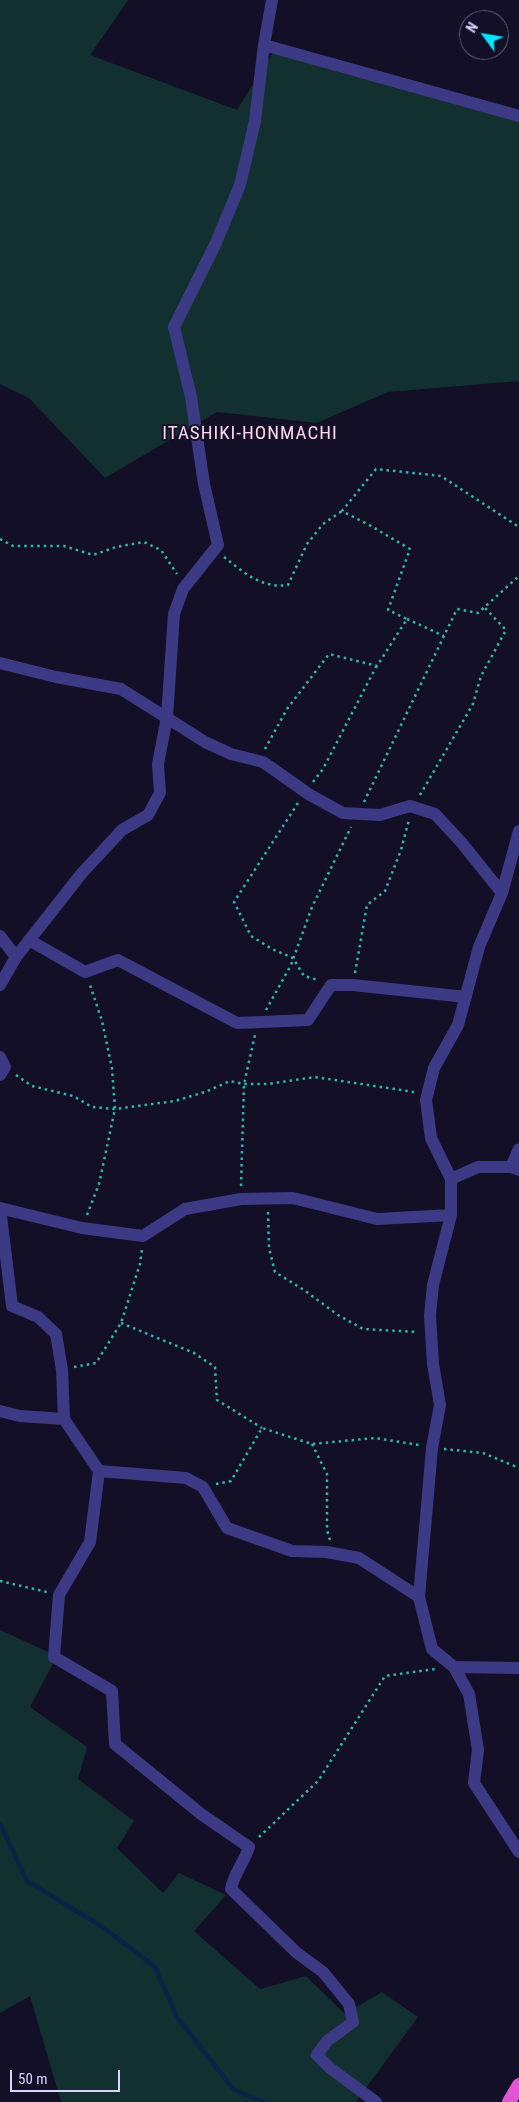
<!DOCTYPE html>
<html>
<head>
<meta charset="utf-8">
<style>
	body { margin:0 }
	#map { position:relative; width:519px; height:2102px; overflow:hidden; background:#130f26; font-family:"Roboto Condensed",sans-serif }
	canvas { display:block }
	.north { position:absolute; left:459px; top:10px; width:50px; height:50px; box-sizing:border-box; background:#130f26; border:1px solid #625e7d; border-radius:50%; rotate:302deg; font-size:14px; font-weight:700; line-height:20px; text-align:center; color:#d9d4ff }
	.north::after { content:''; display:block; margin:auto; width:18px; height:22px; background:#00e5ff; clip-path:polygon(50% 0,100% 100%,50% 72%,0 100%) }
	.scale { position:absolute; left:10px; top:2070px; width:110px; height:22px; box-sizing:border-box; border:2px solid #d9d4ff; border-top:0; padding-left:6px; font-size:15px; line-height:18px; white-space:nowrap; color:#d9d4ff; -webkit-text-stroke:4px #130f26; paint-order:stroke }
</style>
</head>
<body>
<div id="map">
<canvas width="519" height="2102"></canvas>
<div class="north">N</div>
<div class="scale">50 m</div>
</div>
<script>
const ctx = document.querySelector('canvas').getContext('2d');
ctx.lineJoin = 'round';
function fill(path, color) {
  ctx.fillStyle = color;
  ctx.fill(path, 'evenodd');
}
function stroke(path, color, width, dash) {
  ctx.strokeStyle = color;
  ctx.lineWidth = width;
  ctx.lineCap = dash ? 'butt' : 'round';
  ctx.setLineDash(dash || []);
  ctx.stroke(path);
}
function drawText(font, color, halo, rows, align = 'center') {
  ctx.font = font + ' "Roboto Condensed",sans-serif';
  ctx.lineWidth = 4;
  ctx.setLineDash([]);
  ctx.textBaseline = 'middle';
  ctx.strokeStyle = halo;
  ctx.fillStyle = color;
  for (const [text, x, y, turn = 0] of rows) {
    ctx.save();
    ctx.translate(x, y);
    ctx.rotate((+turn || 0) * Math.PI / 180);
    ctx.textAlign = isNaN(turn) ? turn : align;
    if (halo) ctx.strokeText(text, 0, 0);
    ctx.fillText(text, 0, 0);
    ctx.restore();
  }
}
fill(new Path2D(`
	M0 0H128L90 55 237 110 277 46 519 116V381L388 392 317 423 217 412 105 478 29 398 0 384Z
	M0 1630 57 1656 30 1707 87 1747 78 1779 134 1821 117 1848 163 1893 179 1873 226 1895 194 1931 260 1989 306 1976 345 2014 382 1992 418 2017 357 2100 358 2102H61L30 1996 0 2013Z`), '#12302f');
stroke(new Path2D(`
	M0 1824 27 1881 101 1926 155 1967 177 2017 234 2090 264 2102`), '#0c2248', 4.5);
stroke(new Path2D(`
	M0 539 13 546H64L93 555 116 547 144 542 161 550 177 574
	M224 557C243 572 262 589 288 585L307 544 323 524 342 511
	M407 619 444 636
	M265 749 287 709 329 654 377 666 407 619 388 610 410 549 371 526 342 511 376 469 441 476 519 527
	M313 782 323 769 376 667
	M420 795 473 704 481 676 506 630 485 608
	M364 802 457 609 478 613 519 576
	M298 803 234 902 251 936 272 949 293 958 304 976 318 980
	M355 973 367 905 385 891 401 850 409 820
	M266 1010 291 965 312 907 351 827
	M16 1075 32 1086 73 1096 92 1107 115 1109 175 1101 205 1092 230 1081 244 1084H268L315 1077 414 1092
	M241 1186 244 1084 255 1035
	M268 1212 269 1248 275 1272 304 1290 338 1315 363 1329 417 1332
	M87 1215 99 1184 115 1109 112 1068 102 1021 90 985
	M121 1323 194 1353 215 1367 217 1400 262 1428
	M74 1367 96 1363 121 1323 140 1264 142 1249
	M312 1444 327 1474V1530L330 1540
	M444 1449 483 1453 519 1468
	M216 1484 231 1481 262 1428 312 1444 375 1438 419 1445
	M0 1581 47 1592
	M259 1837 318 1781 385 1676 435 1669`), '#2fb8b0', 2.5, [2.5, 4]);
stroke(new Path2D(`
	M264 45 519 116
	M0 663 56 677 121 689 205 742 231 754 263 762 310 795 343 813 380 815 410 806 435 814 461 842 502 893 479 947 458 1025 434 1068 426 1100 431 1138 451 1179V1215L433 1285 430 1315 433 1364 440 1405 432 1448 419 1597 432 1649 454 1667 469 1694 478 1750 474 1783 519 1852
	M502 893 519 831
	M0 936 16 957
	M29 940 85 972 118 960 237 1023 308 1020 331 985H353L466 997
	M0 985 16 957 82 873 122 830 148 815 160 793 158 764 167 717 174 614 183 589 218 545 204 484 191 397 174 327 215 245 240 185 255 121 264 45 272 0
	M0 1057 5 1067 0 1075
	M511 1167 519 1149
	M451 1179 478 1167H511L519 1170
	M0 1411 20 1416 64 1419
	M99 1471 90 1542 59 1595 54 1657 112 1691 115 1744 201 1814 249 1847C244 1863 234 1873 231 1889L297 1953 323 1972 349 2004 353 2022 327 2041 317 2055 330 2068 376 2102
	M419 1597 359 1558 327 1552 292 1551 227 1528 203 1487 186 1478 99 1471 64 1419 62 1370 56 1334 38 1317 12 1306 0 1208 82 1228 143 1236 185 1209 241 1199 293 1198 377 1219 451 1215
	M454 1667 519 1668`), '#3d3a85', 12);
stroke(new Path2D(`
	M509 2102 519 2085`), '#e055d1', 14);
ctx.letterSpacing = '1px';
drawText('19px', '#ffd6f0', '#130f26', [
	["ITASHIKI-HONMACHI",250,434]
]);
ctx.letterSpacing = '0px';
</script>
</body>
</html>
